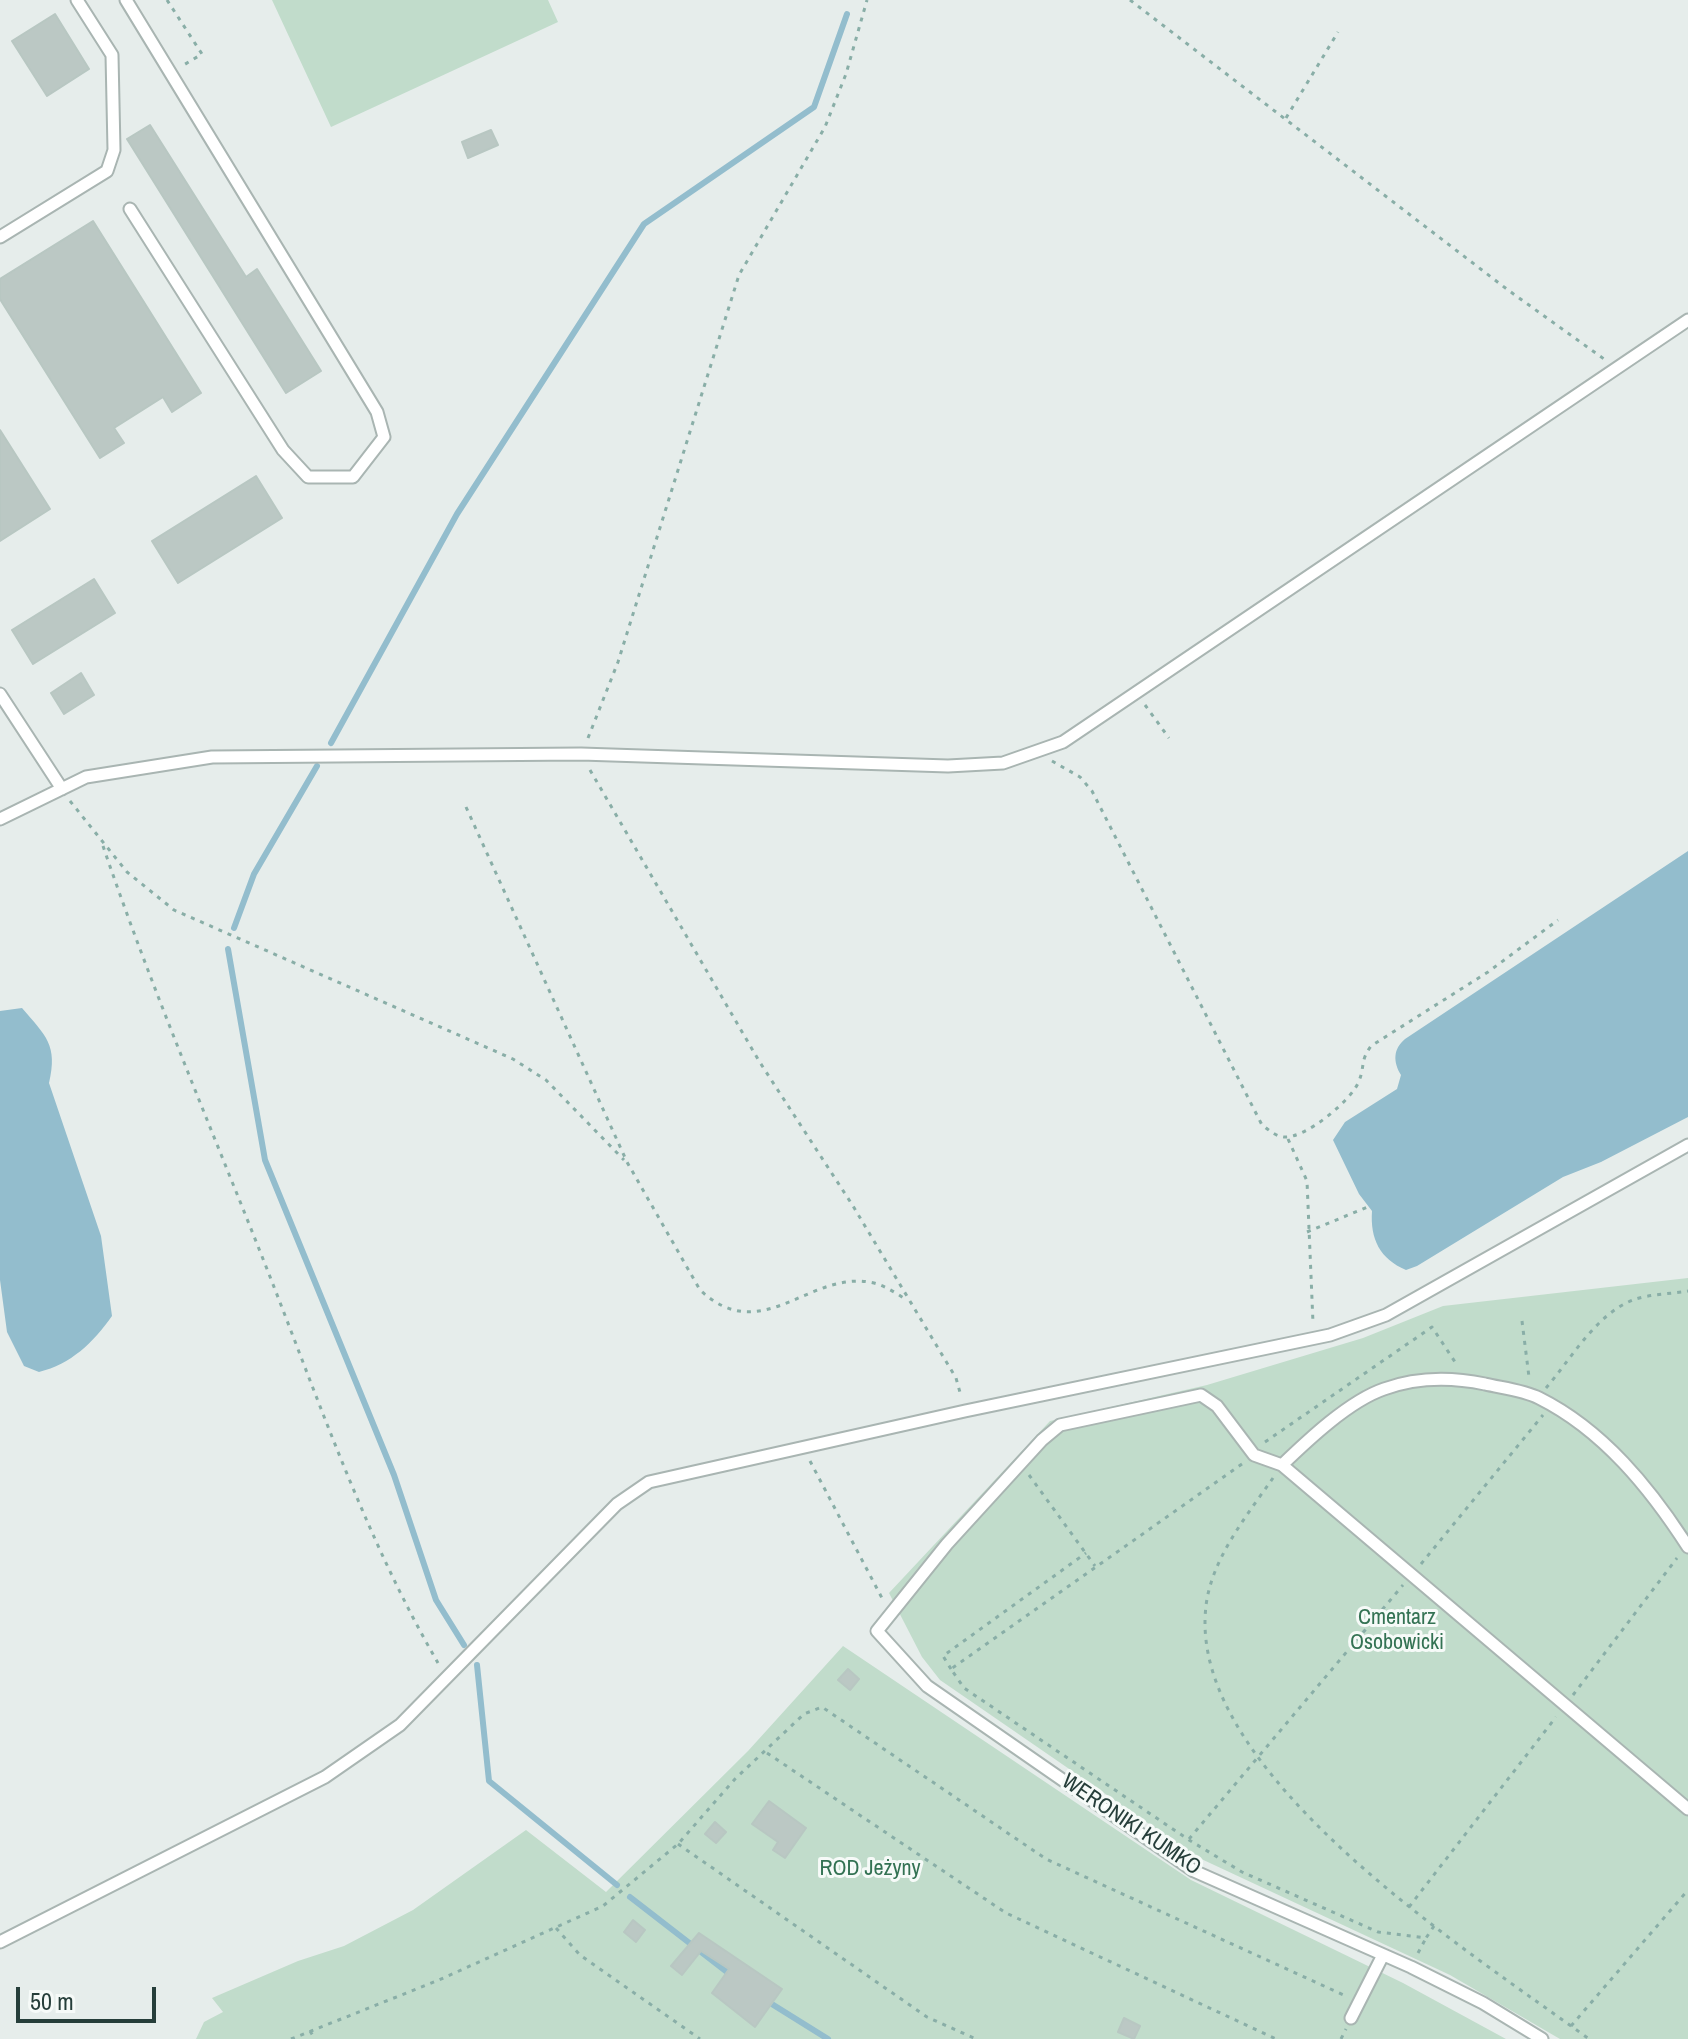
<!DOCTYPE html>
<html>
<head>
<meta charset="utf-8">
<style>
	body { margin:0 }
	#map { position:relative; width:1688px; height:2039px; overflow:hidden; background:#e6edeb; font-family:"Archivo Narrow",sans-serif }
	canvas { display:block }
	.scale { position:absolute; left:16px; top:1987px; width:140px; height:36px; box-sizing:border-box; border:4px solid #263e3a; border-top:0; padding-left:10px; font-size:24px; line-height:28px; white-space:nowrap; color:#263e3a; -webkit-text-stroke:6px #f6faf8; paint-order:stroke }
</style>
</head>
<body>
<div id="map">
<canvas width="1688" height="2039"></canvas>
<div class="scale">50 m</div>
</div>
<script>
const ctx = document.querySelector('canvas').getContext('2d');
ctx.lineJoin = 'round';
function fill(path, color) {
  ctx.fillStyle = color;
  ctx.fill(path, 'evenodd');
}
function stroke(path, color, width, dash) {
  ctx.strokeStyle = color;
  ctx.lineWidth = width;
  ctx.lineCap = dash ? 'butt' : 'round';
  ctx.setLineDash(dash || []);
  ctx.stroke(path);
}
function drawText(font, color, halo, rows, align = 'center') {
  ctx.font = font + ' "Archivo Narrow",sans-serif';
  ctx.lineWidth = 6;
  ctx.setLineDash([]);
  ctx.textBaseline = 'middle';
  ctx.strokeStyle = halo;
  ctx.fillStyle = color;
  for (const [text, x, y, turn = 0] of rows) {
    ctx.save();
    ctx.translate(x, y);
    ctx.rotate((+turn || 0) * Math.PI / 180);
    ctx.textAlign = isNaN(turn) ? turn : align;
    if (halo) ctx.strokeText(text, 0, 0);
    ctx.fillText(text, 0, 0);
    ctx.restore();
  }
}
fill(new Path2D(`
	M272 0H548L558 22 331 127Z
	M1688 1278V2039H1560L1450 1975 1197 1857 940 1680 922 1657 889 1593 1050 1421 1207 1385 1363 1338 1443 1306Z
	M843 1646 1191 1880 1403 1983 1506 2039H196L204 2022 223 2012 212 1998 298 1961 344 1946 413 1910 526 1830 606 1892 748 1751Z`), '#c1dccb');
fill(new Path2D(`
	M1688 851V1117L1601 1162 1563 1177 1417 1266 1406 1270C1380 1259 1370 1239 1372 1211L1359 1194 1333 1140 1345 1122 1397 1089 1401 1075C1393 1062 1393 1049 1405 1039Z
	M22 1008C46 1036 58 1045 49 1083L101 1236 112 1316C93 1343 71 1364 39 1372L24 1366 7 1332 0 1280V1011Z`), '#93bdcd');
stroke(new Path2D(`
	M331 743 457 514 644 224 814 107 847 14
	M234 928 254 874 317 766
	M228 949 265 1160 394 1475 436 1600 464 1645
	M477 1665 489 1781 617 1885
	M630 1897 732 1976
	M767 2001 828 2039`), '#93bdcd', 6);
const building = new Path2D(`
	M55 14 89 69 47 96 12 41Z
	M150 125 246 277 257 269 321 371 286 393 127 139Z
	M491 130 498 145 468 158 462 142Z
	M93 221 201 393 172 412 163 397 114 428 124 443 100 458 0 299V279Z
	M0 430 50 509 0 541Z
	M256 476 282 518 178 583 152 541Z
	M94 579 115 613 33 664 12 630Z
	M81 673 94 695 64 714 51 693Z
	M848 1669 859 1679 850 1690 838 1680Z
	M769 1801 806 1828 785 1858 773 1850 778 1842 752 1824Z
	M715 1822 726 1832 716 1843 705 1834Z
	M633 1920 645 1930 636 1942 624 1932Z
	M699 1933 782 1989 755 2027 712 1993 729 1969 701 1951 682 1975 671 1966Z
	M1124 2018 1140 2026 1134 2039 1118 2032Z`);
fill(building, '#bbc8c4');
stroke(building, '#b8c7c2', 2);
const lane = new Path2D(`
	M126 0 377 412 384 437 353 477H308L283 450 130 209
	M0 237 107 171 114 150 112 55 77 0
	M0 694 62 789
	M0 819 86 777 212 757 581 754 948 766 1003 763 1063 742 1688 320
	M1282 1465C1308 1440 1349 1401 1384 1389 1417 1377 1451 1377 1485 1384 1502 1388 1523 1390 1539 1398 1603 1430 1650 1488 1688 1547
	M0 1942 325 1777 400 1725 617 1504 649 1482 965 1411 1330 1335 1386 1315 1688 1145
	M1351 2018 1383 1955
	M1542 2039 1483 2003 1411 1967 1194 1871 927 1686 877 1631 947 1544 1042 1440 1060 1425 1201 1395 1217 1406 1254 1455 1282 1465 1688 1809`);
stroke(lane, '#a9b5b2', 15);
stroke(new Path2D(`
	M167 0 202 54 182 66
	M1130 0 1508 290 1604 359
	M1286 118 1338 32
	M1145 705 1169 738
	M588 738 618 662 739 275 825 127 846 74 867 0
	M1052 761 1080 777 1092 791 1262 1125C1269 1130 1275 1136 1284 1137 1305 1139 1352 1100 1359 1081 1365 1066 1360 1061 1371 1046L1488 972 1558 920
	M590 770 759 1061 853 1206 956 1378 961 1396
	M70 801 127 872 174 910 513 1059 546 1080 624 1160
	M466 807 627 1162 700 1290C763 1349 810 1268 874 1283 886 1286 897 1294 907 1300
	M103 846C151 987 210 1125 265 1264 318 1398 365 1537 438 1663
	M1288 1139 1307 1181 1313 1323
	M1307 1232 1370 1206
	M1522 1321 1529 1377
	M1546 1388C1571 1359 1596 1314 1633 1300 1649 1294 1671 1294 1688 1291
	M1265 1442 1432 1327 1457 1365
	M810 1461 883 1600
	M1242 1464 951 1669 964 1688 1189 1840 1242 1872 1378 1932 1426 1938 1434 1926
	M1029 1475 1095 1566
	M1273 1478C1247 1515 1211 1560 1206 1606 1186 1773 1472 1953 1589 2039
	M1421 1564 1543 1415
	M951 1669 943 1656 1086 1553
	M1573 1695 1677 1558
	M767 1753 1006 1913 1276 2039
	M1189 1839 1403 1585
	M678 1844 927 2017 976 2039
	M1409 1907 1556 1717
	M556 1928 580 1955 700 2039
	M1418 1953 1426 1938
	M1571 2026 1688 1890
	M310 2031 315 2039
	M291 2039 439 1980 603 1906 678 1844 735 1779 804 1714 822 1707 1046 1859 1348 1997
	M1341 2039 1346 2029`), '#89aea7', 3, [4, 6]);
stroke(lane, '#fff', 11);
drawText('22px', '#337253', '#f6faf8', [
	["Cmentarz",1397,1618],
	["Osobowicki",1397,1643],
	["ROD Jeżyny",870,1869]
]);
drawText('22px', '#263e3a', '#f6faf8', [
	["WERONIKI KUMKO",1131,1825,34]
]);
</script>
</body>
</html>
